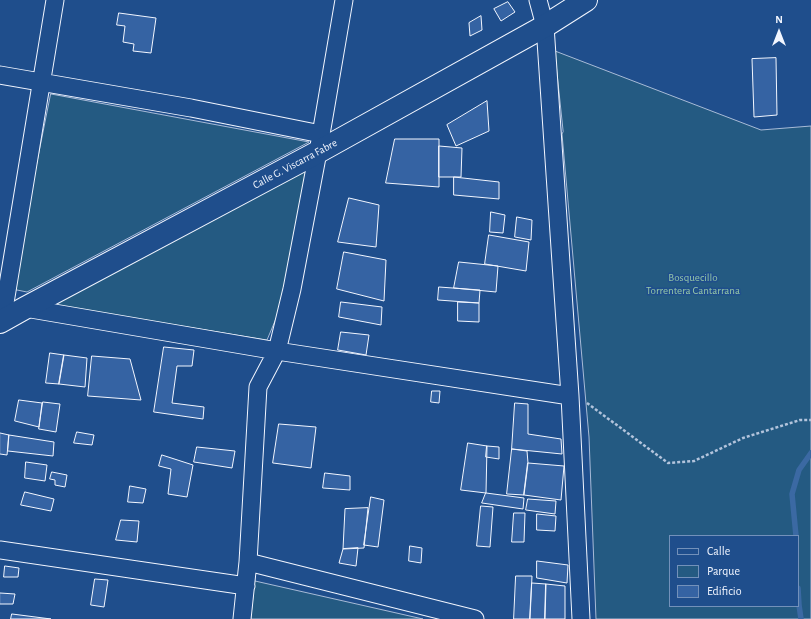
<!DOCTYPE html>
<html>
<head>
<meta charset="utf-8">
<style>
	body { margin:0 }
	#map { position:relative; width:811px; height:619px; overflow:hidden; background:#1f4e8c; font-family:"Alegreya Sans",sans-serif }
	canvas { display:block }
	.legend { position:absolute; left:669px; top:535px; width:130px; height:72px; box-sizing:border-box; background:#1f4e8c; border:1px solid #7391ba; margin:0; padding:5px 7px; list-style:none; font-size:12px; color:#f2f6ff }
	.legend li { display:flex; align-items:center; gap:8px; height:20px }
	.legend b { width:20px; border:1px solid #7391ba }
	.north { position:absolute; left:759px; top:12px; width:40px; height:40px; -webkit-text-stroke:3px #1f4e8c; paint-order:stroke; rotate:0deg; font-size:11px; font-weight:700; line-height:16px; text-align:center; color:#f2f6ff }
	.north::after { content:''; display:block; margin:auto; width:14px; height:18px; background:#f2f6ff; clip-path:polygon(50% 0,100% 100%,50% 72%,0 100%) }
</style>
</head>
<body>
<div id="map">
<canvas width="811" height="619"></canvas>
<ul class="legend">
<li><b style="height:5px;background:#1f4e8c"></b>Calle</li>
<li><b style="height:11px;background:#245a82"></b>Parque</li>
<li><b style="height:11px;background:#3563a3"></b>Edificio</li>
</ul>
<div class="north">N</div>
</div>
<script>
const ctx = document.querySelector('canvas').getContext('2d');
ctx.lineJoin = 'round';
function fill(path, color) {
  ctx.fillStyle = color;
  ctx.fill(path, 'evenodd');
}
function stroke(path, color, width, dash) {
  ctx.strokeStyle = color;
  ctx.lineWidth = width;
  ctx.lineCap = dash ? 'butt' : 'round';
  ctx.setLineDash(dash || []);
  ctx.stroke(path);
}
function drawText(font, color, halo, rows, align = 'center') {
  ctx.font = font + ' "Alegreya Sans",sans-serif';
  ctx.lineWidth = 3;
  ctx.setLineDash([]);
  ctx.textBaseline = 'middle';
  ctx.strokeStyle = halo;
  ctx.fillStyle = color;
  for (const [text, x, y, turn = 0] of rows) {
    ctx.save();
    ctx.translate(x, y);
    ctx.rotate((+turn || 0) * Math.PI / 180);
    ctx.textAlign = isNaN(turn) ? turn : align;
    if (halo) ctx.strokeText(text, 0, 0);
    ctx.fillText(text, 0, 0);
    ctx.restore();
  }
}
const green = new Path2D(`
	M555 51 761 130 811 126V619H596L589 437 562 134 563 132ZM670 536H798V606H670Z
	M51 94 309 142 27 292 12 289Z
	M308 169 291 283 267 340 51 305Z
	M255 581 423 619H251Z`);
fill(green, '#245a82');
stroke(green, '#a8bbd7', 1);
stroke(new Path2D(`
	M796 536 792 494 799 470 811 453
	M798 588 799 605 801 619`), '#3b69a3', 5.5);
const building = new Path2D(`
	M508 2 515 12 501 21 494 9Z
	M119 13 156 18 151 53 133 51 134 44 123 42 125 26 117 25Z
	M481 16 482 30 470 36 469 23Z
	M776 58 777 115 754 117 752 59Z
	M487 101 489 131 456 146 447 125Z
	M395 139H439V187L386 183Z
	M439 146 462 148 461 177H439Z
	M454 177 499 182V199L454 195Z
	M349 198 379 205 376 247 338 242Z
	M491 212 505 215 503 233 490 232Z
	M517 217 532 220 531 240 515 237Z
	M489 235 529 242 526 271 485 264Z
	M344 252 386 260 384 301 337 289Z
	M459 262 498 266 496 292 454 288Z
	M439 287 480 290 479 303 438 300Z
	M341 302 382 307 381 325 339 317Z
	M458 302 479 303V322L458 321Z
	M341 332 369 335 366 355 338 350Z
	M164 347 194 350 192 366H177L172 403 204 407 203 419 154 412Z
	M50 353 64 355 59 384 46 383Z
	M64 355 87 358 85 387 59 384Z
	M92 356 130 359 141 400 88 396Z
	M432 391H440L439 403 431 402Z
	M19 400 42 403 39 427 15 421Z
	M43 402 60 404 56 432 39 429Z
	M515 403 528 404V434L561 439 562 454 512 449Z
	M279 424 316 427 311 468 273 463Z
	M77 432 94 435 92 445 74 443Z
	M0 433 9 435 7 455 0 454Z
	M9 435 54 442 53 456 8 451Z
	M468 443 487 446 486 493 461 490Z
	M487 446 499 447V459L486 457Z
	M197 447 235 451 232 468 194 462Z
	M512 449 527 451 528 463 524 495 507 494Z
	M162 455 193 465 187 497 168 494 171 469 159 466Z
	M26 462 47 465 45 481 25 478Z
	M528 463 564 466 561 500 524 495Z
	M52 472 67 475 65 487 55 485V480L50 479Z
	M325 473 350 476V490L323 488Z
	M130 486 146 489 143 503 128 502Z
	M25 492 54 499 51 511 21 505Z
	M486 493 524 498 523 509 482 503Z
	M371 497 384 500 378 547 364 545Z
	M528 499 556 501 555 514 526 510Z
	M481 506 493 507 490 547 477 546Z
	M368 508 364 548 343 549 345 509Z
	M514 513H525L524 542H512Z
	M537 514 556 516 555 531 537 530Z
	M121 520 139 521 137 542 116 540Z
	M410 546 422 548 421 563 409 561Z
	M358 548 356 566 339 563 343 549Z
	M537 561 568 565 567 583 537 578Z
	M5 566 19 568 18 577H4Z
	M516 576H532L530 619H514Z
	M95 579 108 580 104 607 91 605Z
	M532 583 546 584 545 619H530Z
	M546 584 565 586V619H545Z
	M0 593 15 594 13 604H0Z
	M12 614 51 619H11Z`);
fill(building, '#3563a3');
stroke(building, '#f2f6ff', 1);
const street = new Path2D(`
	M538 0 545 26 570 396 581 619
	M0 75 191 108 321 134
	M25 308 277 351 570 396
	M2 321 55 0
	M0 550 246 586
	M248 562 475 619
	M242 619 248 562 258 387 277 351 292 289 318 152 344 0`);
const secondary = new Path2D(`
	M0 322 25 308 318 152 545 26 586 0`);
stroke(street, '#f2f6ff', 19);
stroke(secondary, '#f2f6ff', 24);
stroke(new Path2D(`
	M587 403 668 463 694 461 743 438 800 420H811`), '#b3c4dc', 2.5, [3, 2]);
stroke(street, '#1f4e8c', 17);
stroke(secondary, '#1f4e8c', 22);
drawText('11px', '#f2f6ff', '#1f4e8c', [
	["Calle G. Viscarra Fabre",295,164,-28]
]);
drawText('11px', '#97c8a6', '#1f4e8c', [
	["Bosquecillo",693,278],
	["Torrentera Cantarrana",693,291]
]);
</script>
</body>
</html>
